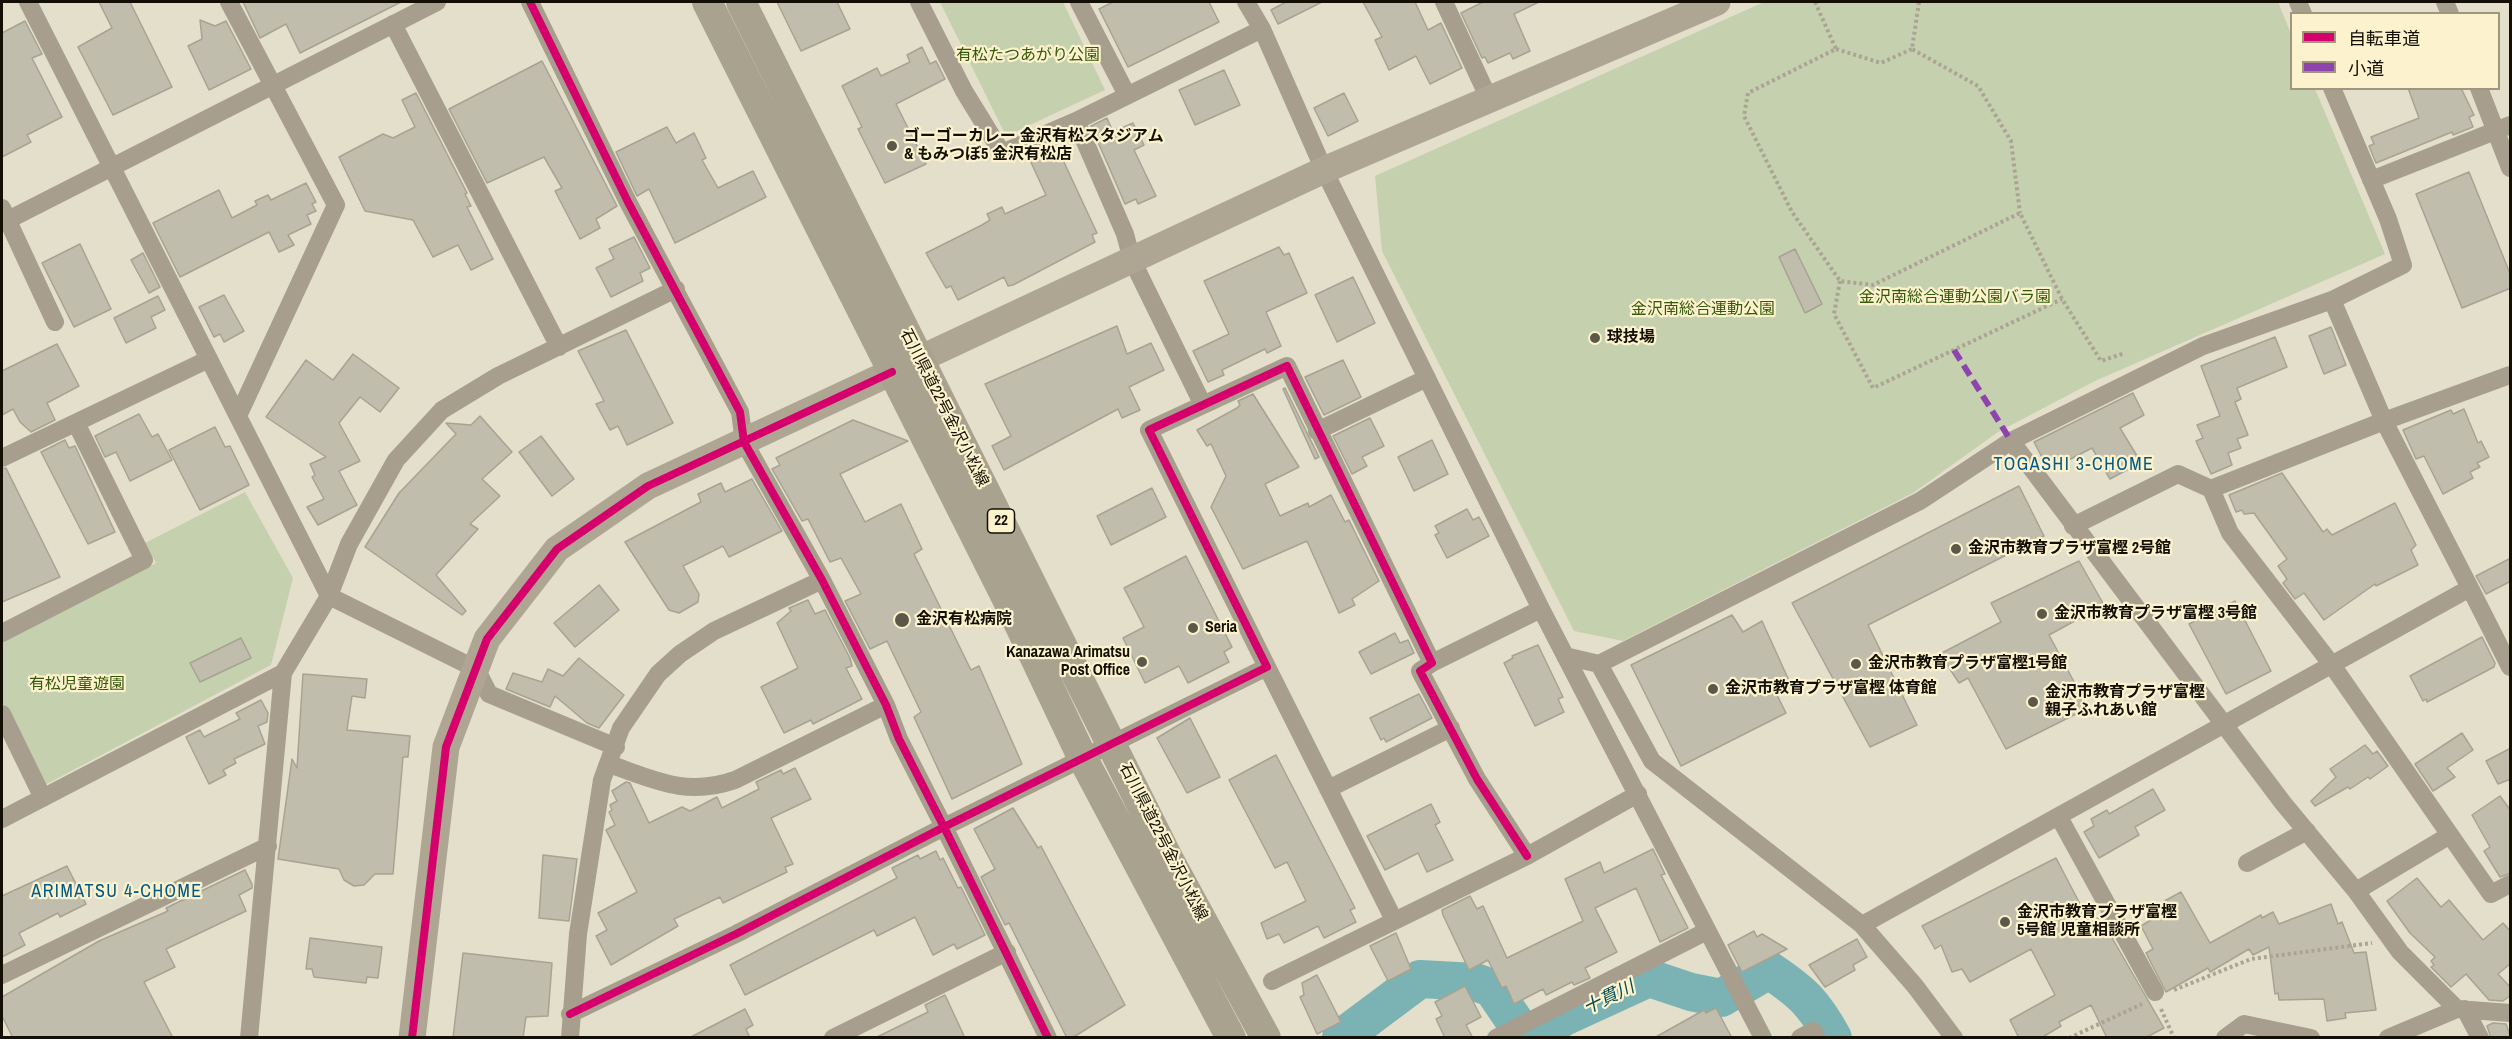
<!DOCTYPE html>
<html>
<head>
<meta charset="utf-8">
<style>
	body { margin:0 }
	#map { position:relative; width:2512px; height:1039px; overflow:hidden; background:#e4dfca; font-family:"Archivo Narrow","Noto Sans JP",sans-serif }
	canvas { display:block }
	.frame { position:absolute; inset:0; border:3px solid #130f04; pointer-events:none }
	.legend { position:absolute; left:2290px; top:12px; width:210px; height:78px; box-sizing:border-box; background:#fcf2cd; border:2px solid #9f977d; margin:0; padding:8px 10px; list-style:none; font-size:18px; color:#130f04 }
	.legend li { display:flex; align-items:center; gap:12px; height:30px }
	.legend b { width:30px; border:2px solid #9f977d }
</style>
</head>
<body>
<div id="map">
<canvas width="2512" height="1039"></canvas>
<div class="frame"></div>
<ul class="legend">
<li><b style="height:8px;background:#d6006c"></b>自転車道</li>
<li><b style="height:8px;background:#8e44ad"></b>小道</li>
</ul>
</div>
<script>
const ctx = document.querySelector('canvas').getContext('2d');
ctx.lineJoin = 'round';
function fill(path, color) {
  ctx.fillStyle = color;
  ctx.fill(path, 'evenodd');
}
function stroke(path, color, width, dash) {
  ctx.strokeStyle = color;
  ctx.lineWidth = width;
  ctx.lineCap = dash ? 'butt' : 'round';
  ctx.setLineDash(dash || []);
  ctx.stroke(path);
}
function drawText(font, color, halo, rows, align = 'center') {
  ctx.font = font + ' "Archivo Narrow","Noto Sans JP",sans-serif';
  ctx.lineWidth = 4.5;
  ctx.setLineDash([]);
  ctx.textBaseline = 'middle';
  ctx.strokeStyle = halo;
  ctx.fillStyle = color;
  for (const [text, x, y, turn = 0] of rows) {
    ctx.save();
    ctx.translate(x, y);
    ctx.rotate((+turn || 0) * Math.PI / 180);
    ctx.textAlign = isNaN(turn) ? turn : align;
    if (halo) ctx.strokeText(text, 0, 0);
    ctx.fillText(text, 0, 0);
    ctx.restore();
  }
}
fill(new Path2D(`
	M940 2H1063L1105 90 1006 136Z
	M1764 2H2278L2291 34 2292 88 2315 89 2385 254 2095 381 1998 432 1913 493 1623 641 1574 631 1382 251 1375 176Z
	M245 492 293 578 271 665 45 785 2 701V642L156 563 145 543Z`), '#c5d0af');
stroke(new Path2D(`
	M1341 1038 1420 979 1475 982 1492 988 1526 1038
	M1528 1038 1564 1017 1649 978 1691 992 1721 998 1769 970C1802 992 1814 1003 1833 1038`), '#7bb2b4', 38);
const building = new Path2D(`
	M99 2H130L172 87 113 115 78 47 112 28Z
	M243 2H401L300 53 286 24 260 38Z
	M777 2H837L850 29 801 51Z
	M1113 2H1209L1219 22 1128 67 1099 9Z
	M1286 2H1322L1278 24 1271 10Z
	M1363 2H1415L1428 30 1441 23 1462 68 1430 84 1416 56 1389 70 1375 40 1382 37Z
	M1483 2H1539L1514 14 1530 51 1513 59 1510 53 1488 63 1485 57 1482 58 1461 13Z
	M200 20 215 26 226 21 251 69 209 90 188 46 202 39Z
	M25 21 42 54 32 58 62 117 27 135 31 142 2 157V33Z
	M922 47 930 64 936 61 945 79 896 104 926 164 885 183 858 129 862 127 842 86 877 68 881 76 910 62 907 55Z
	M542 61 617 206 596 219 600 228 580 239 555 191 562 188 544 157 487 183 449 109Z
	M1224 70 1240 105 1195 125 1179 90Z
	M2408 88H2461L2474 115 2469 117 2473 127 2453 135 2452 132 2376 163 2369 146 2374 144 2371 137 2419 118Z
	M416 93 467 193 465 194 471 206 467 207 493 259 471 270 458 245 433 257 413 220 365 211 339 157 383 134 393 138 415 127 402 100Z
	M1344 93 1358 121 1328 136 1314 108Z
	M1107 118 1113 132 1133 123 1144 145 1134 150 1156 196 1138 204 1136 199 1125 204 1091 126Z
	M667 127 676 143 694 133 706 158 702 160 718 188 753 171 766 197 675 243 649 189 637 196 616 152Z
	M1056 145 1097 233 1092 235 1095 242 1013 285 1008 286 1004 277 958 300 951 286 946 288 926 253 982 225 990 220 987 214 1002 207 1005 214 1046 195 1029 158Z
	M2469 172 2511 276V288L2462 308 2416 194Z
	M306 183 316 202 312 204 316 211 307 215 311 224 288 235 294 245 279 252 269 232 180 277 153 223 219 190 232 218 257 205 255 201 268 195 271 200Z
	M634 237 650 268 640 273 643 281 611 297 596 268 614 259 609 249Z
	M80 244 111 309 74 327 42 263Z
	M1279 247 1284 255 1289 253 1307 293 1266 312 1281 346 1267 353 1265 349 1222 370 1224 375 1208 382 1193 351 1229 334 1204 281Z
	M1795 249 1822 304 1805 313 1779 257Z
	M143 253 160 287 149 293 131 260Z
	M1353 277 1375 323 1337 342 1315 295Z
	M224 295 244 331 224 342 220 334 214 337 199 307Z
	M158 296 165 310 151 317 156 328 126 343 114 318Z
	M1117 326 1127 354 1151 343 1164 370 1129 387 1140 410 1122 418 1118 409 1004 470 992 446 1011 436 985 384Z
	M2331 327 2346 365 2324 374 2309 336Z
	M626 330 673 423 627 445 618 426 610 430 596 404 604 401 578 351Z
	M2275 337 2287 367 2237 388 2241 399 2235 402 2248 435 2237 439 2241 448 2228 453 2232 465 2211 474 2196 441 2203 438 2197 425 2220 416 2201 366Z
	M57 344 79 386 47 403 55 420 31 432 20 422 13 409 2 415V371Z
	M353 354 399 388 380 412 360 397 339 423 360 461 339 471 357 505 318 525 307 507 324 499 312 477 315 475 310 464 326 457 266 417 306 360 333 380Z
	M1343 360 1361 397 1324 415 1305 377Z
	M1285 388 1319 457 1315 459 1283 389Z
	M2133 393 2144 415 2120 428 2139 459 2137 460 2138 464 2110 479 2092 448 2051 469 2048 462 2045 463 2034 442Z
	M1253 394 1299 467 1265 484 1280 516 1308 503 1309 507 1331 495 1345 522 1349 520 1379 581 1352 599 1355 605 1339 613 1307 541 1243 569 1211 507 1226 476 1211 444 1207 446 1197 430 1237 408 1240 405 1238 401Z
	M2464 409 2478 443 2481 441 2489 457 2477 463 2480 467 2470 472 2473 478 2443 494 2424 456 2416 459 2403 430 2451 410 2453 414Z
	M139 414 152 437 158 434 172 460 130 481 116 452 105 457 95 436Z
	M480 416 512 452 482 479 500 496 470 524 478 529 436 575 466 611 462 615 365 547 399 493 456 434 446 423 471 425Z
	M1370 418 1384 446 1362 457 1367 466 1352 474 1333 436Z
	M853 420 908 441 840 474 865 522 901 504 922 549 914 554 971 670 979 666 1022 764 952 799 914 717 921 712 887 641 870 649 845 601 861 594 841 558 830 562 808 519 802 521 772 469 780 465 776 458Z
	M215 427 225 447 230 446 249 485 200 510 169 450Z
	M541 436 574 479 552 496 519 452Z
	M65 440 69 448 75 446 115 532 88 544 41 452Z
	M1432 440 1448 474 1414 491 1398 457Z
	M6 468 60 577 2 602V469Z
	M2282 473 2323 532 2327 529 2332 535 2395 503 2416 545 2411 550 2418 565 2376 586 2375 584 2324 620 2304 593 2295 599 2283 583 2287 579 2278 566 2287 559 2254 513 2244 514 2242 510 2236 512 2229 495Z
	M752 479 782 531 729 557 723 546 683 566 699 594 698 602 679 613 669 610 625 542 701 502 698 494 721 483 725 492Z
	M2019 486 2044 536 1868 625 1917 725 1870 747 1792 603Z
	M1152 488 1166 517 1111 545 1097 516Z
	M1467 509 1473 520 1479 517 1489 536 1447 558 1435 535 1439 533 1435 526Z
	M1186 556 1232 647 1224 652 1229 662 1188 683 1179 666 1145 683 1123 638 1144 627 1124 588Z
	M2511 558V581L2486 594 2476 576Z
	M2079 561 2104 605 2049 635 2088 708 2006 749 1968 678 1959 683 1940 654 2001 622 1991 603Z
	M599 585 619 610 575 647 554 623Z
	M808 600 815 614 825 610 850 658 852 666 846 668 862 699 813 724 811 720 784 733 761 687 798 668 777 623 791 611 789 608Z
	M2235 601 2271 671 2226 694 2189 624Z
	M1732 615 1743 632 1762 621 1791 685 1776 693 1786 713 1681 766 1631 665Z
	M1395 633 1400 643 1408 640 1414 653 1371 674 1359 652Z
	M2482 637 2495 663 2494 667 2427 702 2426 699 2423 701 2410 676Z
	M241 638 251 658 200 682 190 663Z
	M1538 645 1563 697 1558 699 1564 712 1535 726 1504 663 1513 658 1512 656Z
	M579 658 624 695 599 728 587 723 555 696 550 707 506 689 513 673 542 682 548 669 563 676Z
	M303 674 367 679 365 698 352 696 347 730 410 736 408 757H403L393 874H375L364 885 354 886 344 880 339 869 278 859 292 759 297 768Z
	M1419 694 1432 718 1386 742 1384 738 1381 740 1370 718Z
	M261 700 268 713 267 722 258 726 265 744 234 759 236 763 223 770 226 775 209 784 186 737 200 730 204 737 240 719 236 713Z
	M1190 718 1220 777 1187 793 1157 738Z
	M2462 733 2473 750 2447 768 2455 777 2433 791 2415 764Z
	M2365 745 2373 754 2377 751 2388 766 2370 779 2368 777 2350 789 2348 787 2315 806 2311 801 2336 777 2330 769Z
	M2511 748V779L2498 784 2486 761Z
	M1276 755 1355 908 1350 910 1356 922 1324 938 1318 926 1284 943 1279 934 1267 939 1261 923 1306 901 1287 862 1275 868 1229 780Z
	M795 768 811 799 771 818 793 864 785 867 787 872 723 903 720 897 674 919 678 926 611 965 596 936 607 930 598 913 637 892 606 830 615 825 609 812 612 810 610 805 617 801 612 791 626 782 630 783 649 823 682 807 690 811 717 797 722 808 759 789 756 782 781 770 783 774Z
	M2153 789 2165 810 2135 827 2139 835 2099 858 2084 832 2094 826 2091 819 2107 810 2109 814Z
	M2500 796 2511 811V873L2500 877 2484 851 2490 847 2472 815Z
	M1431 804 1440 822 1435 825 1453 860 1427 872 1418 853 1385 870 1367 836Z
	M1013 808 1038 848 1041 846 1125 1005 1072 1038H1067L1009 923 1005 925 981 877 995 869 974 829Z
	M1653 849 1665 874 1661 875 1688 928 1660 942 1636 888 1595 908 1617 952 1585 968 1590 978 1574 985 1572 982 1546 995 1543 989 1514 1004 1506 986 1502 988 1488 960 1469 970 1443 915 1442 910 1470 896 1477 909 1483 906 1507 958 1583 921 1565 879 1600 862 1604 873Z
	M936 851 940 860 943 858 958 888 961 887 985 935 957 949 954 944 933 955 915 917 877 936 874 930 745 995 730 965 897 878 892 868 918 855 920 859Z
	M543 855 577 859 569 921 539 918Z
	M2056 858 2090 923 2100 917 2164 1028 2145 1038H2107L2091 1005 2059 1022 2061 1026 2041 1038H2019L2010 1020 2055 995 2031 949 1970 982 1962 969 1952 972 1941 945 1935 949 1922 926Z
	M67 866 86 904 60 917 58 913 19 933 25 945 2 957V896Z
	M245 870 252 884V888L239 895 246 911 166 949 175 967 144 982 173 1038H13L2 1016V997L99 941 168 911 166 908Z
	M2417 878 2441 907 2449 900 2483 940 2503 923 2511 932V963L2498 974 2511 988V995L2503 1001 2489 1000 2466 974 2451 987 2431 967 2434 965 2431 961 2435 957 2410 933 2387 901Z
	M2181 892 2210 943 2261 915 2262 918 2273 912 2279 924 2331 904 2338 924 2342 922 2354 953 2366 952 2376 1010 2345 1013 2346 1018 2327 1021 2324 999 2279 1000 2278 993 2275 994 2269 947 2253 955 2249 949 2210 972 2208 968 2166 992 2146 953 2153 949 2141 926 2151 920 2146 911Z
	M1754 931 1757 937 1762 934 1787 949 1742 972 1728 945Z
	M1396 933 1411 969 1388 981 1370 946Z
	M310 938 382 947 378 978 367 977 366 983 314 977 312 969H306Z
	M1857 939 1867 957 1853 965 1855 970 1825 987 1809 965Z
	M463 953 552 963 548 1016 526 1017 523 1038H453Z
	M1317 975 1341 1022 1317 1034 1300 997 1304 995 1302 983Z
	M1465 986 1481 1017 1466 1025 1473 1038H1445L1436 1019 1442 1016 1435 1002Z
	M945 995 965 1038H875L928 1012 925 1005Z
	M1716 1008 1732 1038H1654L1704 1010 1706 1013Z
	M745 1009 753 1025 746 1029 750 1038H689Z
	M2493 1023 2506 1024 2511 1038H2491L2487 1026Z`);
fill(building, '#c1bdad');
stroke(building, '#a7a393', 1.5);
stroke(new Path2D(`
	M1815 2 1836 49 1748 93 1744 116 1792 212 1840 281 1873 285 2020 213 2062 299 2101 361 2125 353
	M1919 2 1912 49 1978 86 2011 141 2020 213
	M1836 49 1881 63 1912 49
	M1840 281 1834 314 1873 388 2062 299
	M2174 990 2251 959 2372 943
	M2161 1009 2174 1038
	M2069 1038 2142 1004`), '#aba495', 4, [3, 3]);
stroke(new Path2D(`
	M28 2 329 596 476 669 489 694 616 747
	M229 2 336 205 238 416
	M530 2 628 202 740 412 744 442 822 580 886 705 899 739 944 827 736 934 570 1014
	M919 2 964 91 1002 153 1076 121 1262 29
	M1079 2 1127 95
	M1246 2 1262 29 1324 170 1541 609 1763 1038
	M1444 2 1490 101
	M2298 2 2303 14
	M2445 2 2450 14
	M393 24 559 347
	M2479 88 2510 168
	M1076 121 1125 234 1132 260 1203 405
	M2371 180 2510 125
	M2 208 55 322
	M2 223 437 2
	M1317 431 1427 378
	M2011 441 2283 803 2356 891 2400 952 2457 1009
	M2 458 209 359
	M2211 489 2230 533 2332 665 2491 894 2510 884
	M2073 526 2178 474 2211 489 2384 421 2510 375
	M2470 588 2510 667
	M2 633 144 560 76 423
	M1565 656 1599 664 1920 501 2011 441 2203 346 2332 300 2403 265 2388 219 2332 88
	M1432 663 1541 609
	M1599 664 1652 761 1862 925 1915 986 1954 1038
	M1267 667 1394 920
	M2 714 43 798
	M609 764C655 780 686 797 735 780L886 705
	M1328 789 1451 728
	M2059 817 2155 992
	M2 819 283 673
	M2247 863 2307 831
	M2356 891 2450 835
	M1862 925 2470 588 2384 421 2332 300
	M2 975 268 846
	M1272 981 1527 856 1638 794
	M2465 1009 2480 1038
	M249 1038 283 673 329 596 349 544 396 460 442 410 498 376 676 289
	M570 1038 578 934 602 780 621 728 658 674 680 654 714 631 822 580
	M833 1038 1007 952
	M1048 1038 944 827 1267 667 1149 430 1287 366 1432 663 1420 671 1477 779 1527 856
	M1496 1038 1707 931
	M1800 1038 1813 1031 1817 1038
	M2225 1038 2244 1024 2311 1038
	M2388 1038 2457 1009 2510 1013`), '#a79e8e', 18);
stroke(new Path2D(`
	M412 1038 446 747 487 639 557 549 648 486 1324 170 1717 2`), '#aea693', 27);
stroke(new Path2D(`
	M707 2 1010 605 1083 759 1231 1038
	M741 2 1168 858 1266 1038`), '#a8a28f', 30);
stroke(new Path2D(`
	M1954 350 2011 441`), '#8e44ad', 6, [12, 6]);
stroke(new Path2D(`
	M530 2 628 202 740 412 744 442 822 580 886 705 899 739 944 827 736 934 570 1014
	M412 1038 446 747 487 639 557 549 648 486 892 372
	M1048 1038 944 827 1267 667 1149 430 1287 366 1432 663 1420 671 1477 779 1527 856`), '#d6006c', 8);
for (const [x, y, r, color] of [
	[892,146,6,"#5c5849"],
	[1595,338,6,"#5c5849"],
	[1956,549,6,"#5c5849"],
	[2042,614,6,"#5c5849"],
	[902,620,8,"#5c5849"],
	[1193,628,6,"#5c5849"],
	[1142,662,6,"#5c5849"],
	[1856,664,6,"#5c5849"],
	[1713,689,6,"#5c5849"],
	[2033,702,6,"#5c5849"],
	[2005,922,6,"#5c5849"]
]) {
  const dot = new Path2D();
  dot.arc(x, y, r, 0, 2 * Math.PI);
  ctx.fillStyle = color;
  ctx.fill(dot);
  stroke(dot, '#fcf2cd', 2);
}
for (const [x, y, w] of [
	[1001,521,27]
]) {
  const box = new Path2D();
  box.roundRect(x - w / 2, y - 12, w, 24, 4.5);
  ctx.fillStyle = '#fcf2cd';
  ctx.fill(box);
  stroke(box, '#130f04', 1.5);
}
drawText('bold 15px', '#130f04', null, [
	["22",1001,521]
]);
drawText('16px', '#35590a', '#fcf2cd', [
	["有松たつあがり公園",1028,56],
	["金沢南総合運動公園バラ園",1955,298],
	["金沢南総合運動公園",1703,310],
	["有松児童遊園",77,685]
]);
drawText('bold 16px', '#130f04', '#fcf2cd', [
	["ゴーゴーカレー 金沢有松スタジアム",904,137],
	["& もみつぼ5 金沢有松店",904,155],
	["球技場",1607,338],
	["金沢市教育プラザ富樫 2号館",1968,549],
	["金沢市教育プラザ富樫 3号館",2054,614],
	["金沢有松病院",916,620],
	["Seria",1205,628],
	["Kanazawa Arimatsu",1130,653,"right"],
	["Post Office",1130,671,"right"],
	["金沢市教育プラザ富樫1号館",1868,664],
	["金沢市教育プラザ富樫 体育館",1725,689],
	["金沢市教育プラザ富樫",2045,693],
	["親子ふれあい館",2045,711],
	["金沢市教育プラザ富樫",2017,913],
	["5号館 児童相談所",2017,931]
], 'left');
drawText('16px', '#130f04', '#fcf2cd', [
	["石川県道22号金沢小松線",944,408,63],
	["石川県道22号金沢小松線",1163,842,63]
]);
ctx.letterSpacing = '1.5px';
drawText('18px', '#035984', '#fcf2cd', [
	["TOGASHI 3-CHOME",2074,465],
	["ARIMATSU 4-CHOME",117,892]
]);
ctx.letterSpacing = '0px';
drawText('italic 18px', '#004c56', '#fcf2cd', [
	["十貫川",1609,998,-26]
]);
</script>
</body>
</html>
